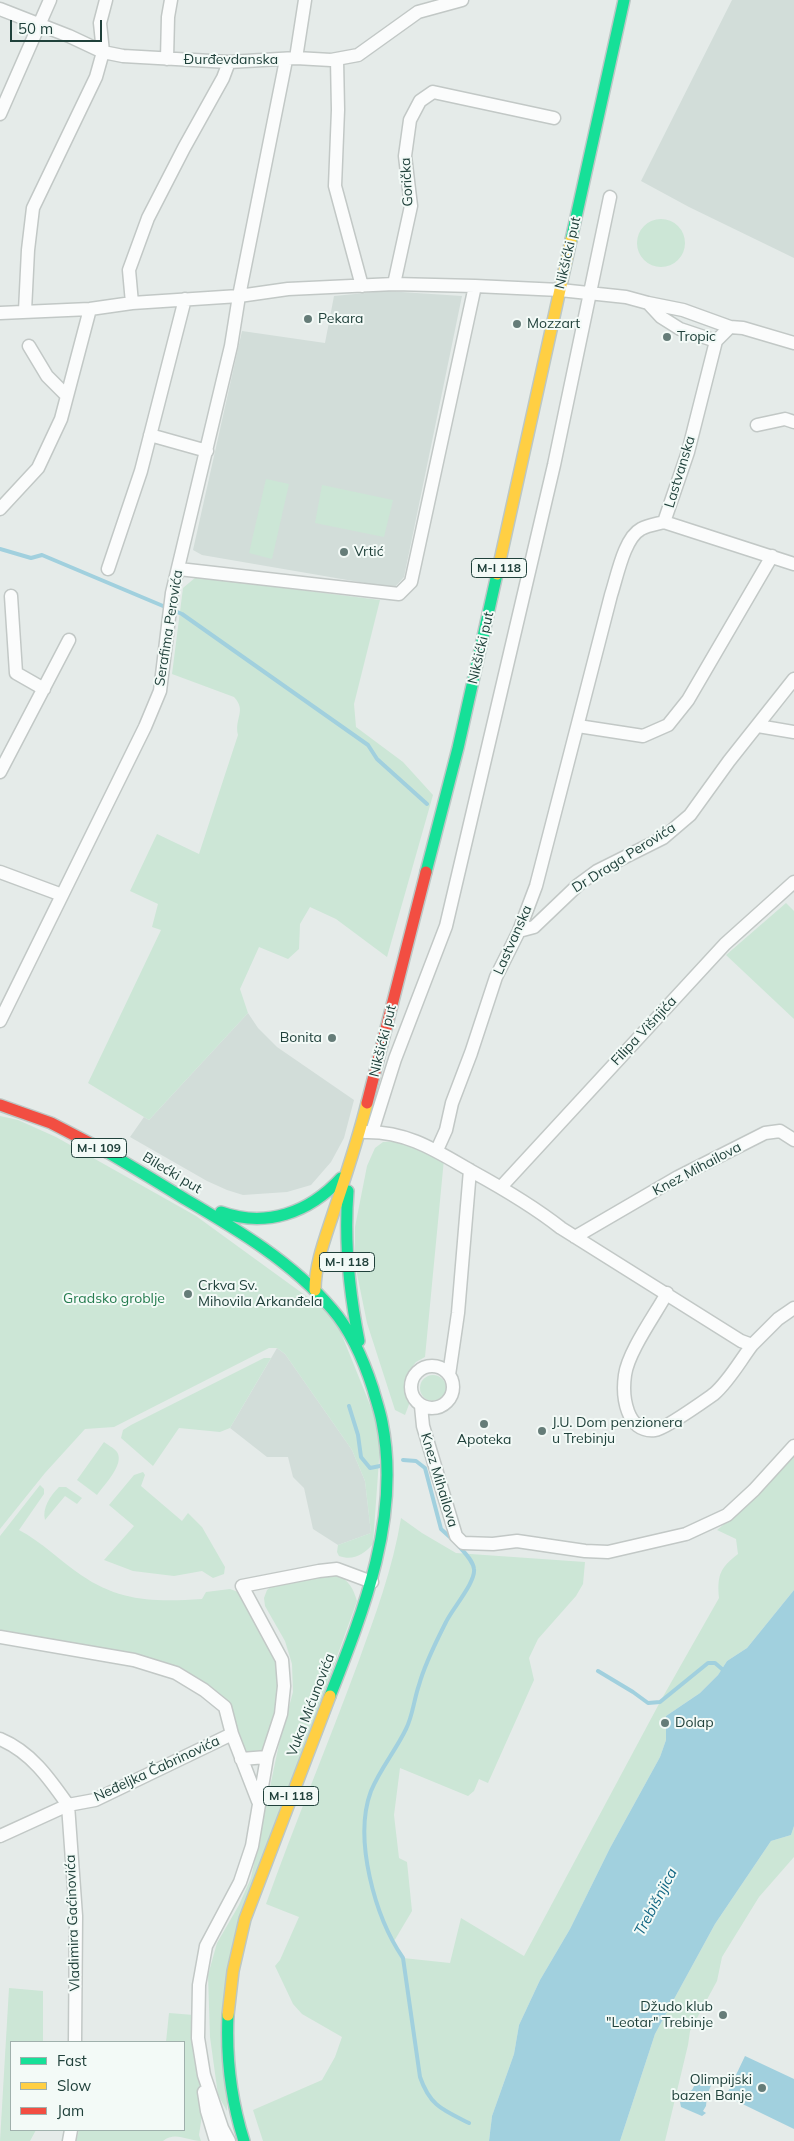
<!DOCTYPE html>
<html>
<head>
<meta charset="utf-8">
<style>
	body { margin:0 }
	#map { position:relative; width:794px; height:2141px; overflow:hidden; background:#e5ebe9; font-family:Mulish,sans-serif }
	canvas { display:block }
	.legend { position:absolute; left:10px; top:2041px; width:175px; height:90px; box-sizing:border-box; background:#f3faf7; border:1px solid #9fb0ac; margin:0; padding:6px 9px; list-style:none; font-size:15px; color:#20413b }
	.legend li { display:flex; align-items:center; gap:10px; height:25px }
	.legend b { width:25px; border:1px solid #9fb0ac }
	.scale { position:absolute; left:10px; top:20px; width:92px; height:22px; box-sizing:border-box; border:2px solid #20413b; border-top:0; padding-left:6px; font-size:15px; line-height:18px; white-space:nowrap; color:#20413b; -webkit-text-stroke:4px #f3faf7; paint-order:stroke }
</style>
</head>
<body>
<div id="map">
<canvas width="794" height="2141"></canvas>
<ul class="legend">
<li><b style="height:6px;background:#16e098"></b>Fast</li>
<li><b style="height:6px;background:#ffcf43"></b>Slow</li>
<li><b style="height:6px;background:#f24e42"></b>Jam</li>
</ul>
<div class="scale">50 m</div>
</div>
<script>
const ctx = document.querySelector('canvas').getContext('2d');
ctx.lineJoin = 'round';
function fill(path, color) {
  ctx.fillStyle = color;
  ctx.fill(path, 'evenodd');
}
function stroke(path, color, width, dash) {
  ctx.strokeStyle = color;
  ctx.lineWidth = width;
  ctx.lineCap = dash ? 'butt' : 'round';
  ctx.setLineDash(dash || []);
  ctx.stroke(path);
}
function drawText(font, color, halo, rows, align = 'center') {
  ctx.font = font + ' Mulish,sans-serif';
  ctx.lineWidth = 4;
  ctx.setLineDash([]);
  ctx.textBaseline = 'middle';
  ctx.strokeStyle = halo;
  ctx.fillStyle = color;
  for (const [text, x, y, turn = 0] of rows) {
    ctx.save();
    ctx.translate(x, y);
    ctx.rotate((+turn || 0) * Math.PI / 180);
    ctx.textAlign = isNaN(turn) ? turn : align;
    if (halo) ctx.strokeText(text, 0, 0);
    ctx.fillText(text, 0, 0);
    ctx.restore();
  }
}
fill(new Path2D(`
	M732 0H794V258L689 207 641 181Z
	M386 291 462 296 404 577 394 588 202 555 193 550 242 331 325 343 334 296Z
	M248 1013 258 1028 277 1047 354 1100 344 1138 331 1162 311 1185 287 1192 243 1195 227 1190 207 1181 130 1137 144 1117 149 1120Z
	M277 1348 285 1354 352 1450 365 1481 371 1533 338 1545 313 1529 304 1488 293 1477 288 1457H267L230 1428Z`), '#d2ddd9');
fill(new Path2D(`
	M637 243a24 24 0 1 1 48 0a24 24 0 1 1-48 0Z
	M266 479 289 484 272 559 249 553Z
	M322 485 393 500 384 537 315 523Z
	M196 577 380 600 354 704 356 727 403 762 433 795 387 957 336 919 310 907 300 924 299 949 288 959 259 947 240 989 248 1013 149 1120 88 1083 161 930 152 927 158 904 130 891 157 834 199 854 238 735C234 718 247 711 234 697L172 674 183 588Z
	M786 903 794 911V1019L726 955Z
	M0 1116 18 1120 56 1137 196 1216 324 1309 339 1328 381 1432 373 1544C363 1555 353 1561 339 1556L337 1552 338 1545 371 1533 365 1481 352 1450 285 1354 277 1348H269L114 1427 85 1429 45 1473 0 1529Z
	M398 1141 444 1159 425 1357 416 1362 409 1371 408 1385 411 1399 405 1415 395 1410 367 1323 355 1264V1227L367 1166 375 1148 383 1142Z
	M264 1358H271L230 1428 220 1432 179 1428 153 1466 121 1438 123 1430 131 1425Z
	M420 1388a13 13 0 1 1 26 0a13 13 0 1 1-26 0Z
	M104 1442C108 1445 114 1448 117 1452 125 1464 104 1485 97 1495L77 1480Z
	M794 1452V1590L747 1648 727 1661 718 1675 700 1693 666 1716V1740L660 1757 610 1848 570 1929 540 1980 519 2025 514 2054 492 2116 489 2141H263L253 2110 322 2080 335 2057 342 2037 302 2014 293 2004 275 1966 280 1960 299 1917 266 1904C295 1823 328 1744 358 1663 375 1616 393 1568 401 1518L422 1533 456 1553 585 1562 583 1584 576 1596 538 1639 529 1658 534 1680 488 1783 479 1779 474 1791 468 1796 400 1768 394 1815 399 1858 407 1862 412 1911 393 1943 403 1958 450 1963 461 1918 524 1956 660 1702 719 1598C717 1575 720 1568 738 1554L736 1539 717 1530 746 1506Z
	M143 1472 145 1475 141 1486 182 1521 188 1513 202 1527 225 1567 224 1574 213 1578 202 1571 174 1576 133 1571 104 1560 134 1526 109 1505 134 1475Z
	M40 1485 44 1489V1494L19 1530C42 1542 60 1561 81 1575 120 1602 156 1602 202 1599L206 1592 230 1589 241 1593 278 1661V1712L264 1754H243L229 1705 177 1671 0 1634V1536Z
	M59 1487H66L82 1498 77 1504 65 1496 45 1520C42 1508 50 1496 59 1487Z
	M337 1574C349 1581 353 1588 357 1601L231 1951 227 2111 218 2095 210 2037 208 1975 217 1943 239 1905 251 1878 279 1744 293 1692 292 1664 285 1641 265 1606 264 1598 267 1590 273 1585Z
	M794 1826V1857L759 1897 722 1957 717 1981 690 2031 688 2045 665 2141H620L655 2034 715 1924 771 1841 791 1835Z
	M9 1988 43 1991V2042H11V2130H36L30 2141H0Z
	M169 2013 194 2015 196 2060 204 2102 199 2135 201 2141C188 2141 175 2131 163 2141H76L79 2130H184V2042H166Z`), '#cce6d6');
fill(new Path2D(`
	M794 1590V1826L791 1835 771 1841 715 1924 655 2034 620 2141H489L492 2116 514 2054 519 2025 540 1980 570 1929 610 1848 660 1757 666 1740V1716L700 1693 718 1675 727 1661 747 1648Z
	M745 2056 794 2079V2129L726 2096Z
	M700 2075 713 2081 707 2095 706 2106 703 2111 706 2113 702 2116 681 2107 680 2102H683L685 2094 692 2090Z`), '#a1d0de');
stroke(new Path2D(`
	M0 549 31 558 42 555 182 614 368 745 377 759 427 804
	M349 1406 358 1435 361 1457 370 1468 380 1466
	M403 1460 416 1461 425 1468 441 1529 452 1539
	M457 1544C463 1551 473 1560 474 1569 476 1582 452 1609 446 1622 436 1642 425 1663 419 1685 414 1699 413 1715 406 1729 396 1750 380 1769 371 1791 353 1839 375 1917 403 1958L420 2077C430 2106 443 2110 469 2123
	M598 1671 633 1692 648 1703 660 1702 708 1663H715L722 1669`), '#a1d0de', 4);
const street = new Path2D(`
	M0 9 69 36 103 52 123 56 229 62 296 58 331 60 358 55 418 12 462 0
	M296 58 305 0
	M167 59 168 17 171 0
	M337 59 338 110 335 186 362 286
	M0 114 50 0
	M394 284 411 206 405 156 410 120 420 101 433 92 554 118
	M132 303 129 270 148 218 184 148 223 78 229 62
	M648 303 683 310 730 327
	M25 311 28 250 33 208 96 77 103 52 100 23 106 0
	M0 313 90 309 132 303 239 296 288 289 394 284 475 286 560 290 626 297 648 303 661 317 680 329 716 341 730 327 743 328 794 343
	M29 346 47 376 67 396
	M757 425 785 419 794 422
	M150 435 207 451
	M0 509 38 468 61 419 90 309
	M664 522 794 564
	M108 569 141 471 185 299
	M179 569 399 594 411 582 475 286
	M11 596 16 673 44 689
	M578 726 643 736 668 725 688 700 772 556
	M758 726 794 732
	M0 772 69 640
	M0 872 62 895
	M519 931 534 927 578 885 597 871 663 838 690 815 729 761 794 679
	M0 1021 145 727 160 691 172 593 231 346 239 296 286 60
	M365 1132C408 1131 438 1152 473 1172 504 1189 533 1206 561 1228L741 1341 752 1345 778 1319 794 1308
	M372 1132 395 1059 446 926 554 465 610 197
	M437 1150 446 1130 452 1103 471 1053 496 977 519 931 536 886 611 595C617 577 624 538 641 529 648 525 657 524 664 522L688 452 716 341
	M501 1187 725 944 794 882
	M575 1237 678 1177 765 1133 780 1131 794 1140
	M667 1293C655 1315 628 1352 625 1375 622 1396 626 1433 655 1430 665 1429 704 1401 714 1394 729 1381 740 1361 752 1345
	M411 1387a21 21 0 1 1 42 0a21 21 0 1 1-42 0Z
	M449 1375 458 1313 470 1170
	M421 1406 423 1426 456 1536 463 1543 493 1544 517 1541 585 1551 608 1552 686 1534 727 1515 754 1490 794 1446
	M0 1637 134 1660 176 1673 204 1690 225 1707 232 1734 258 1801
	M0 1739C31 1752 49 1778 68 1805
	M241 1759 267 1757
	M68 1805 76 1916 75 2042
	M0 1836 68 1805 95 1800 232 1734
	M204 2092 207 2111 216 2141
	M69 2141 71 2130
	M229 2141 222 2128 204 2075 198 2038 199 1985 206 1946 240 1882 252 1846 267 1757 281 1714 284 1686 282 1660 242 1586 319 1571 337 1569 372 1582`);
const fast = new Path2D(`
	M571 240 624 0
	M426 872 458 748 497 574
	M107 1152C133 1167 159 1183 185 1199 238 1230 292 1262 332 1309 352 1332 364 1361 373 1389 376 1400 380 1411 382 1422 401 1516 364 1610 330 1696
	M348 1191C344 1242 349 1291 359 1341
	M221 1212C266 1228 309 1213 341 1178
	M228 2015C226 2058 231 2100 244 2141`);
const slow = new Path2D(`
	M497 574 571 240
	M315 1290C315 1263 326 1236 334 1211 346 1175 358 1140 367 1103
	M228 2015 233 1971 245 1919 330 1696`);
const jam = new Path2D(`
	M367 1103 426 872
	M0 1105 51 1123 107 1152`);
stroke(street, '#c2c8c6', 15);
stroke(fast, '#bcc7c5', 14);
stroke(slow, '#bcc7c5', 14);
stroke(jam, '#bcc7c5', 14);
stroke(street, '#fbfcfc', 12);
stroke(fast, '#16e098', 11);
stroke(slow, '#ffcf43', 11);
stroke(jam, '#f24e42', 11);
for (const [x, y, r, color] of [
	[308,319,5,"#657c78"],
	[517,324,5,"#657c78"],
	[667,337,5,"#657c78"],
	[344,552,5,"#657c78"],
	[332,1038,5,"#657c78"],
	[188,1294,5,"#657c78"],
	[484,1424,5,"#657c78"],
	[542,1431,5,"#657c78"],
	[665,1723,5,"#657c78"],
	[723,2015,5,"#657c78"],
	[762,2088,5,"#657c78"]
]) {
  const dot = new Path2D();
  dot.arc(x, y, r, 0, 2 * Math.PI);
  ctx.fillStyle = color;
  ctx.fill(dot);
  stroke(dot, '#f3faf7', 2);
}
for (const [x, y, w] of [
	[499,568,55],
	[99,1148,55],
	[347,1262,55],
	[291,1796,55]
]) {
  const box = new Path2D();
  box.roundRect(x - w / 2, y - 9.5, w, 19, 4);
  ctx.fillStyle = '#f3faf7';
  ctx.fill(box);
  stroke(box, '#20413b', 1);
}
drawText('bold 12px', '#20413b', null, [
	["M-I 118",499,568],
	["M-I 109",99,1148],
	["M-I 118",347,1262],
	["M-I 118",291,1796]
]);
drawText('14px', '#20413b', '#f3faf7', [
	["Đurđevdanska",231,60],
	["Gorička",407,182,-93],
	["Nikšićki put",568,253,-77],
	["Lastvanska",680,472,-73],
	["Serafima Perovića",169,628,-81],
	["Nikšićki put",481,648,-77],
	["Dr Draga Perovića",624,858,-32],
	["Lastvanska",513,940,-66],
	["Filipa Višnjića",644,1031,-47],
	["Nikšićki put",383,1041,-76],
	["Knez Mihailova",697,1169,-28],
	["Bilećki put",172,1173,31],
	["Knez Mihailova",439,1480,73],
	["Vuka Mićunovića",311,1705,-69],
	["Neđeljka Čabrinovića",157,1769,-25],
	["Vladimira Gaćinovića",73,1923,-92]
]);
drawText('14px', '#20413b', '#f3faf7', [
	["Pekara",318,319],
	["Mozzart",527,324],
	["Tropic",677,337],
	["Vrtić",354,552],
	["Bonita",322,1038,"right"],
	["Crkva Sv.",198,1286],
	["Mihovila Arkanđela",198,1302],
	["J.U. Dom penzionera",552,1423],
	["u Trebinju",552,1439],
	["Apoteka",484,1440,"center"],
	["Dolap",675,1723],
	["Džudo klub",713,2007,"right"],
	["\"Leotar\" Trebinje",713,2023,"right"],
	["Olimpijski",752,2080,"right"],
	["bazen Banje",752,2096,"right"]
], 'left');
drawText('14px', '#257c4f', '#f3faf7', [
	["Gradsko groblje",114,1299]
]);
drawText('italic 15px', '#136784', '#f3faf7', [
	["Trebišnjica",656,1902,-62]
]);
</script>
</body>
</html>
